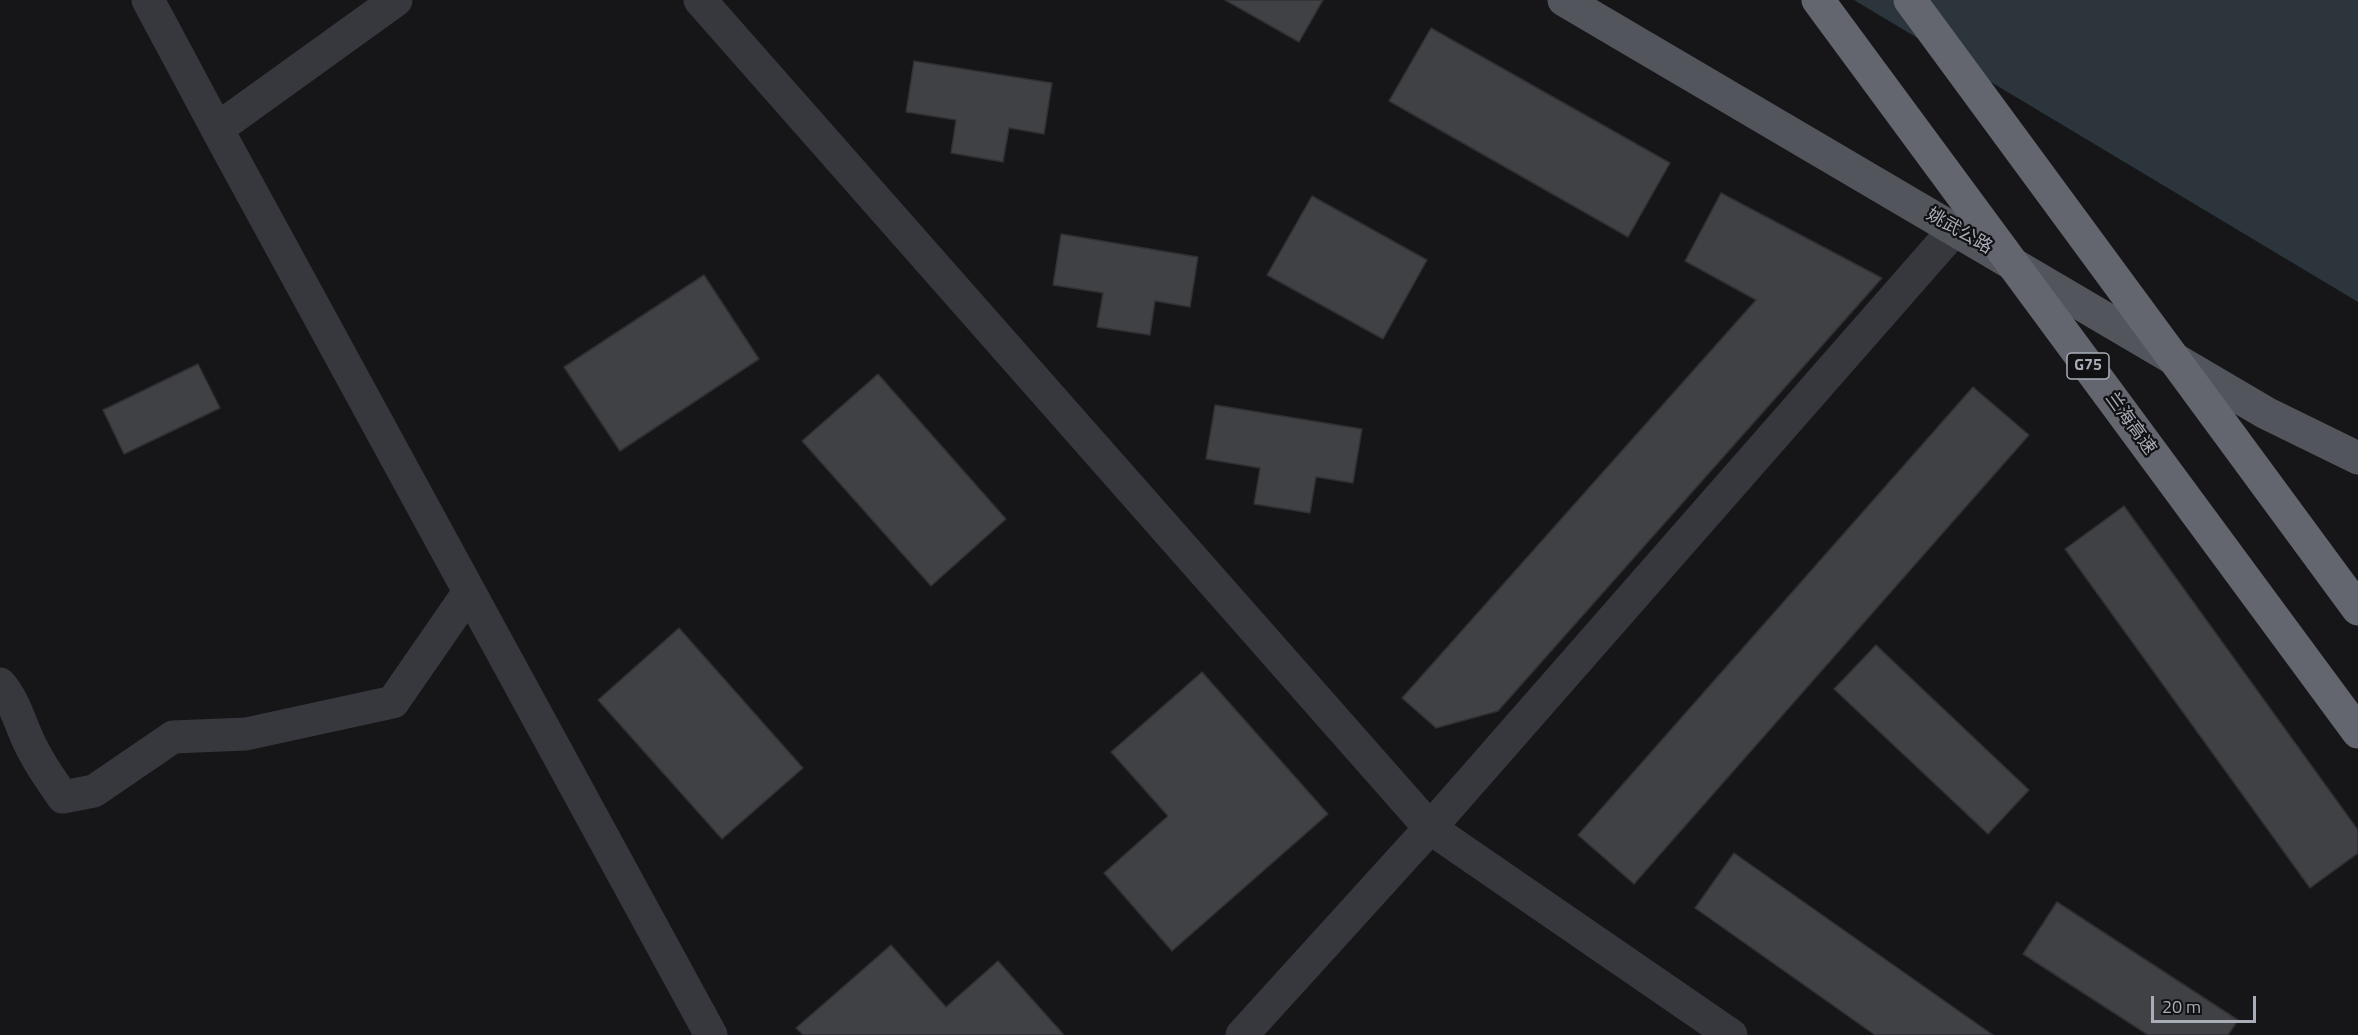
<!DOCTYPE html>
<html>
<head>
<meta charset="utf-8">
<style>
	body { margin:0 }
	#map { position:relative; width:2358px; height:1035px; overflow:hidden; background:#161618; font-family:"Titillium Web",sans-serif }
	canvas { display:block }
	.scale { position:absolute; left:2151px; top:996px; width:105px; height:27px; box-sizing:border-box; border:3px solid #a8adb8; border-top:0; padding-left:8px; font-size:18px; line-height:21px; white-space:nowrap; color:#a8adb8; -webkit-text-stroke:4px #111113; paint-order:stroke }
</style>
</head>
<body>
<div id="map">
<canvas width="2358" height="1035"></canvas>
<div class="scale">20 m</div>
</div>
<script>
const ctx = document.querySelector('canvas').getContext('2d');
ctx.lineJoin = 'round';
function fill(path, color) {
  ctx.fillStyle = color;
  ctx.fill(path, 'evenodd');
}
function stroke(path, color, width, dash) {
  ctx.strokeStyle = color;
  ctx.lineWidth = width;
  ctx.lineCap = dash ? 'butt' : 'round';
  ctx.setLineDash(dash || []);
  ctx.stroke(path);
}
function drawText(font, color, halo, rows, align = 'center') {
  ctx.font = font + ' "Titillium Web","Noto Sans SC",sans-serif';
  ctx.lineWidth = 4.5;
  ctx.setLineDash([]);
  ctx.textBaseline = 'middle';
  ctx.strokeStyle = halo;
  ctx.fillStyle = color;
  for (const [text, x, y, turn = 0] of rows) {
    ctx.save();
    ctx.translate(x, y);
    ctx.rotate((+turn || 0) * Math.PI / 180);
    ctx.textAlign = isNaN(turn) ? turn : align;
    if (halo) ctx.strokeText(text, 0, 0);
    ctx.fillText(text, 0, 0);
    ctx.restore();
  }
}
fill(new Path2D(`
	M1854 0H2358V302Z`), '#2c353c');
const building = new Path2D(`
	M1225 0H1323L1299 42Z
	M1431 28 1670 163 1628 237 1389 101Z
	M914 61 1052 83 1044 134 1009 128 1003 162 951 153 956 120 906 112Z
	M1721 193 1882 278 1498 711 1436 728 1402 698 1756 300 1685 261Z
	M1312 196 1427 260 1383 339 1267 275Z
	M1061 234 1198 257 1190 307 1155 301 1150 335 1097 327 1103 293 1053 285Z
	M704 275 759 359 620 451 564 367Z
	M198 364 220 408 124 454 103 410Z
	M878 374 1006 519 931 586 802 441Z
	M1973 387 2029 435 1634 884 1578 835Z
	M1215 405 1362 429 1353 483 1316 477 1310 513 1254 504 1260 468 1206 459Z
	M2124 506 2358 830V853L2310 888 2065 549Z
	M679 628 803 768 722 839 598 700Z
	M1876 645 2029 790 1988 834 1834 689Z
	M1202 672 1328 814 1172 951 1104 873 1168 816 1111 752Z
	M1734 853 1993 1035H1875L1695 908Z
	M2057 902 2238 1020 2228 1035H2148L2023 954Z
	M891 945 946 1007 998 961 1064 1035H803L796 1028Z`);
fill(building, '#404145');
stroke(building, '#303034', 1.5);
stroke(new Path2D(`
	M148 0 217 129
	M396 0 217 129 711 1035
	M700 0 1430 828 1731 1035
	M0 684C14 700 19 720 28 740 37 760 50 779 63 797L94 791 173 737 246 734 393 702 469 592
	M1242 1035 1430 828 1955 229`), '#37383d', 33);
stroke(new Path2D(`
	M1564 0 2266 413 2358 458`), '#53555c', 33);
stroke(new Path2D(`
	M1818 0 2358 732
	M1910 0 2358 609`), '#63666e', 33);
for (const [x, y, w] of [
	[2088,366,42]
]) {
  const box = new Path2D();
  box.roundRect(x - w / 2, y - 13, w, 26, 4.5);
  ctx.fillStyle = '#111113';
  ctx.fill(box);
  stroke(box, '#a8adb8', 1.5);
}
drawText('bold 16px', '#a8adb8', null, [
	["G75",2088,366]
]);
drawText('18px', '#a8adb8', '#111113', [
	["姚武公路",1959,232,30],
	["兰海高速",2130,424,54]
]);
</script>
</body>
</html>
